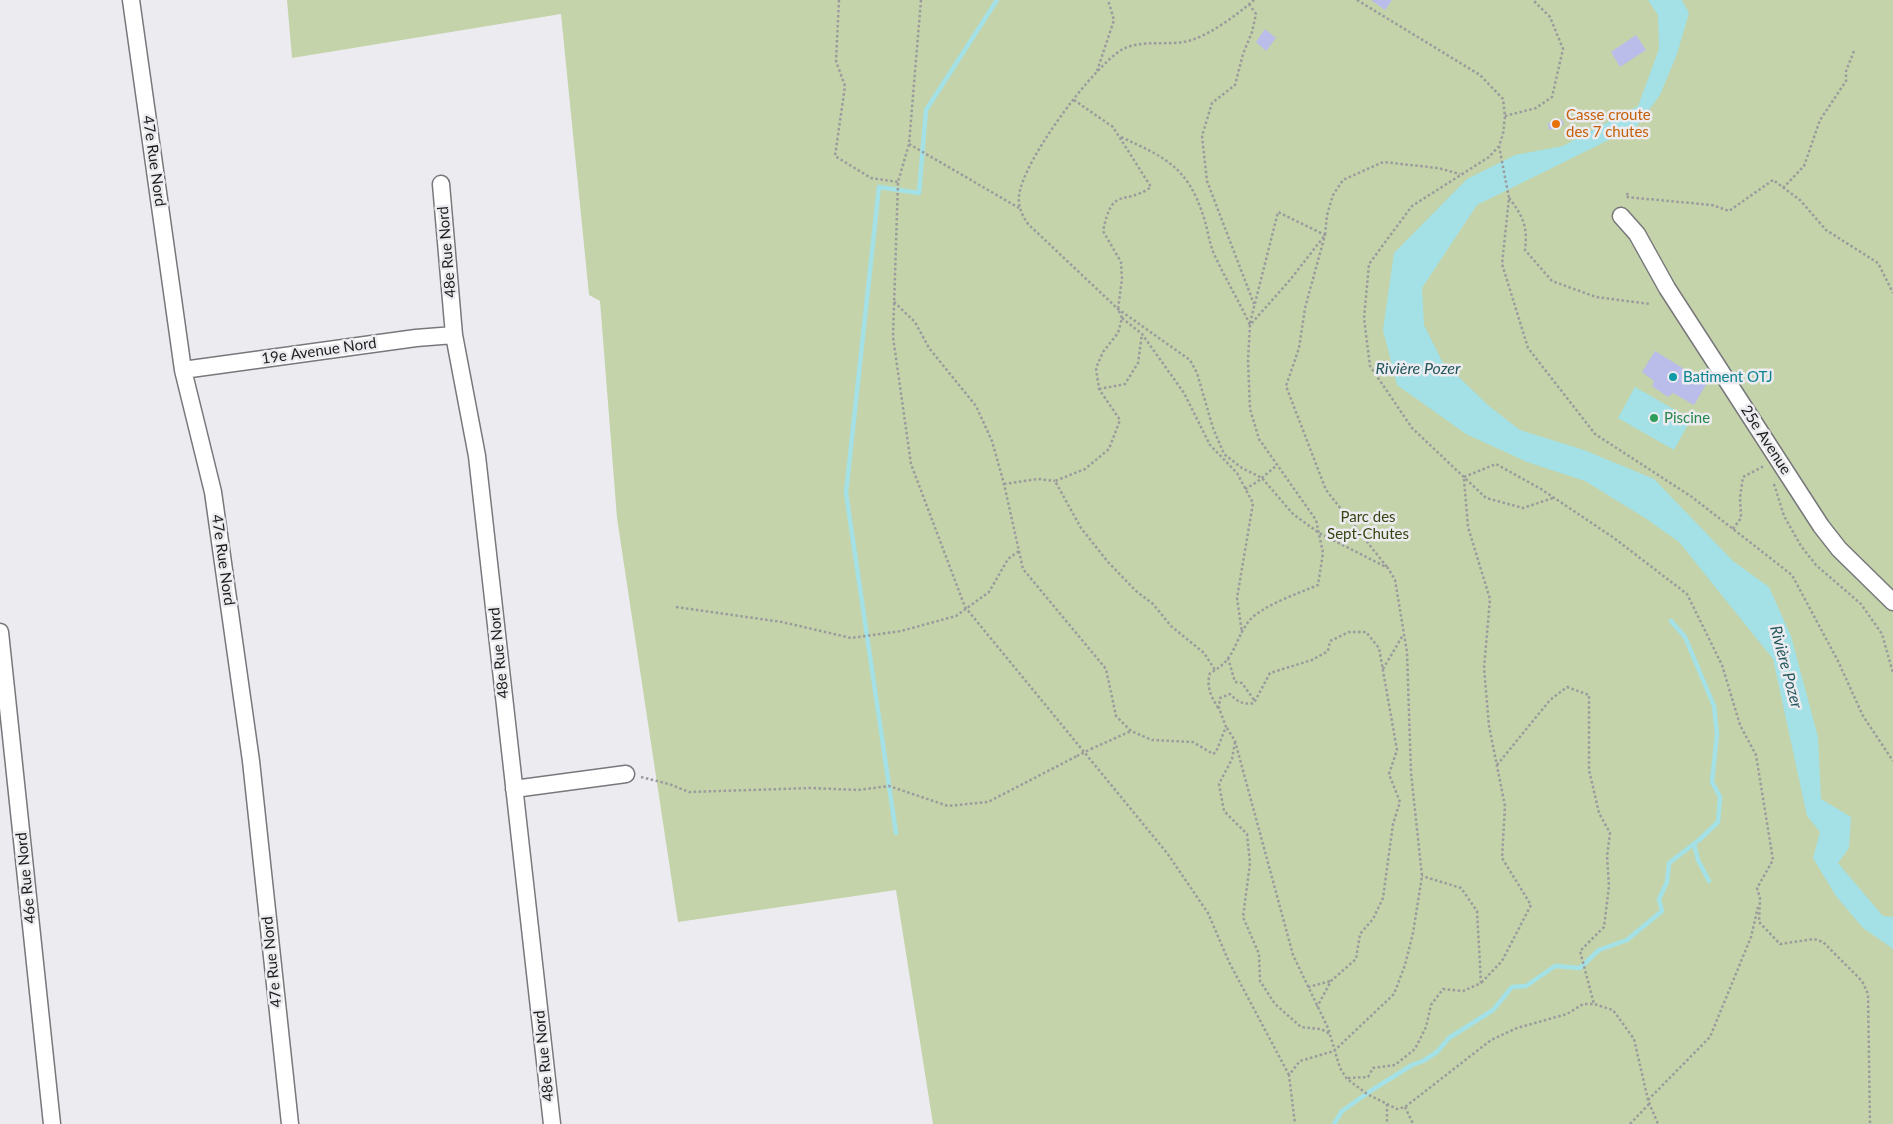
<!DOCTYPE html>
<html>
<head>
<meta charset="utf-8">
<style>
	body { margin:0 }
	canvas { display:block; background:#ececf0 }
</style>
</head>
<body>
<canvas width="1893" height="1124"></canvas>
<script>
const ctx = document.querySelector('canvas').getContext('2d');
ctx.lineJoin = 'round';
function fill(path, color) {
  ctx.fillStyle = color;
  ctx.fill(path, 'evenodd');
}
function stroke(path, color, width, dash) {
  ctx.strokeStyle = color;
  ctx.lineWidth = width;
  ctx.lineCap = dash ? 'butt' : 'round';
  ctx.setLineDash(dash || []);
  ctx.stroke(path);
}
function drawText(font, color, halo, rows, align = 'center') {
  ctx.font = font + ' Lato,sans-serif';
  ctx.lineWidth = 5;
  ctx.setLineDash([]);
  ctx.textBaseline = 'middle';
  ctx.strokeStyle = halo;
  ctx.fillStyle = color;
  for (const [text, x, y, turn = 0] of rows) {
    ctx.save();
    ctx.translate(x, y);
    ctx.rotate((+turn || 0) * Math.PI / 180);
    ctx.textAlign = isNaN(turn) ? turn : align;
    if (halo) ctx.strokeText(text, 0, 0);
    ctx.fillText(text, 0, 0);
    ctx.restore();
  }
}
fill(new Path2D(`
	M287 0H1893V1124H933L896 890 678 922 617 518 600 301 589 295 561 14 292 58Z`), '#c4d3a9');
fill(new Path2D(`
	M1648 0H1682L1689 13 1677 54 1660 95 1637 126 1477 205 1422 288 1424 325 1442 361 1489 406 1520 430 1584 450 1654 479 1733 561 1769 587 1791 636 1818 737 1821 799 1851 817 1849 848 1838 863 1883 916 1893 917V951L1892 948 1863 928 1836 896 1813 858 1820 832 1807 816 1773 659 1679 542 1645 518 1585 481 1527 462 1466 434 1397 385 1383 330 1394 253 1467 179 1515 155 1563 146 1638 106 1659 49 1658 15Z
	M1635 387 1691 419 1674 450 1618 418Z`), '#a3e1e7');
stroke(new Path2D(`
	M896 833 846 493 879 187 919 193 926 110 997 0
	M1694 844 1698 860 1709 881
	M1334 1124 1342 1111 1372 1090 1412 1065 1423 1061 1437 1052 1449 1038 1493 1010 1512 987 1526 986 1555 966 1580 968 1599 950 1627 940 1662 911 1659 899 1667 882 1669 863 1699 840 1718 822 1720 797 1712 782 1717 734 1714 706 1685 637 1671 621`), '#a3e1e7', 4.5);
fill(new Path2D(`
	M1371 0H1392L1385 10Z
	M1265 29 1276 38 1266 51 1256 42Z
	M1636 35 1646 50 1620 67 1611 52Z
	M1562 119 1564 125 1549 130 1548 123Z
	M1655 351 1707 383 1694 405 1673 393 1668 397 1652 386 1654 381 1642 372Z`), '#babde9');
const minor = new Path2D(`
	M131 0 183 370 213 492 251 761 290 1124
	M441 184 454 335 477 456 552 1124
	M1621 216 1637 234 1667 288 1821 526 1839 549 1893 602
	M183 370 416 338 454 335
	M0 632 52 1124
	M514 789 626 774`);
stroke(minor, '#78787c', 19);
stroke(new Path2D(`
	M839 0 836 61 845 86 835 156 871 178 898 182
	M921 0 909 144 898 182 893 337 911 464 965 607 1167 853 1208 913 1229 962 1289 1075
	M1254 0C1237 15 1205 39 1183 42 1163 45 1141 40 1123 49 1093 66 1022 162 1019 196 1018 207 1022 215 1028 224L1118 309 1190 360 1197 373 1213 428 1224 454 1242 468 1262 478 1293 514 1319 533 1388 568 1395 580 1407 652 1411 773 1422 876 1413 933 1405 965 1394 994 1334 1051 1300 1061 1289 1075 1295 1124
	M1357 0 1480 75 1503 99 1505 116 1503 134 1499 146 1489 157 1412 206 1369 264 1364 318 1370 366 1412 428 1486 498 1523 508 1553 498
	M1249 4 1256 14 1252 32 1243 54 1235 85 1212 103 1202 136 1207 181 1254 304
	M1097 71 1114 20 1108 0
	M1074 100 1113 127 1151 187C1123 207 1113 184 1103 231L1121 262 1122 279 1118 309 1122 318 1118 333 1103 352 1096 368 1099 389 1120 420 1109 449 1085 469 1055 481 1081 528 1108 562 1136 591 1153 604 1171 626 1204 653 1215 670
	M1505 116 1536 108 1552 97 1563 49 1550 17 1533 0
	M1121 137C1164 157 1187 166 1203 215 1208 229 1209 244 1215 256 1226 280 1239 301 1250 325
	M909 144 1019 208
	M1499 146 1509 198 1502 264 1528 348 1595 434 1692 497 1792 575 1838 661 1863 716 1893 761
	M1783 188 1804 166 1820 120 1846 81V71L1854 51
	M1628 193 1626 197 1712 205 1729 211 1773 180 1800 200 1826 230 1878 263 1893 293
	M1509 198C1523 216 1528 227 1525 250L1552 281 1596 297 1650 304
	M894 302 915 322 929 348 976 406 992 441 1004 484 1023 569 1106 669 1116 716 1131 731 1152 740 1193 742 1213 754 1216 752 1226 727 1219 708 1220 698 1230 694C1237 702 1245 705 1254 703L1270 673 1312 660 1328 651 1330 641 1349 632H1366L1379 648 1397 750 1389 774 1400 802 1393 824 1383 898 1373 919 1360 934 1356 959 1331 981 1317 1007
	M1122 318 1142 334 1184 393 1210 445 1237 473 1253 503 1237 598 1242 633
	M1250 323 1278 212 1325 235 1305 308 1299 348 1286 386 1326 490 1387 567
	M1099 389 1125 384 1138 363 1142 334
	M1464 477 1496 464 1541 489 1614 538 1687 594 1722 665 1740 725 1756 755 1773 860 1757 888 1760 898 1759 922 1780 944 1814 939 1823 942 1862 981 1868 994 1870 1124
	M1464 479 1468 527 1490 599 1484 668 1489 726 1505 806 1502 858 1531 905 1502 961 1481 983
	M1004 484 1038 479 1055 481
	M1774 484 1784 516 1801 546 1816 565 1861 604 1882 634 1893 673
	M1245 489 1257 482 1276 466
	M1733 529 1741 518 1740 497 1743 477 1764 466
	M676 607 782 622 851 638 901 631 956 616 989 592 1008 559 1019 551
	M1228 658 1235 682 1242 683 1254 700
	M1383 669 1403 635
	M1218 708C1211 696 1206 687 1210 673 1236 660 1234 640 1249 621 1261 606 1299 593 1318 585L1323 553 1316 520 1259 439 1250 409 1248 360 1250 325 1290 280 1325 235 1327 215 1333 195 1343 180 1383 162 1438 168 1460 174
	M1227 728 1235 741 1293 955 1328 1028 1340 1068 1347 1079 1367 1094 1397 1109 1405 1107 1491 1040 1517 1028 1567 1014 1583 1004H1594L1613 1010 1634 1039 1648 1100 1658 1124
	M1235 742 1232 759 1219 784 1224 811 1247 834 1250 863 1243 917 1259 954 1260 981 1275 1004 1301 1027 1321 1029 1330 1034
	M1091 749 1131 731
	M1497 765 1550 700 1567 687 1589 695V770L1599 813 1610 833 1607 856 1609 886 1604 927 1580 951 1594 1004
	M641 777 669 784 689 792 811 788 858 790 889 786 948 806 988 802 1077 756
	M1308 987 1331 981
	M1348 1078 1368 1077 1373 1068 1395 1065 1415 1049 1426 1027 1431 1005 1443 989 1463 991 1481 983 1477 911 1461 888 1422 876
	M1648 1100 1710 1037 1751 937 1758 907
	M1387 1104V1124
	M1405 1107 1413 1124
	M1630 1124 1649 1104`), '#9b9b9e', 2.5, [2.5, 2.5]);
stroke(minor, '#fff', 16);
stroke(new Path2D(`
	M1077 756 1091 749`), '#9b9b9e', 2.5, [2.5, 2.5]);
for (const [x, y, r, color] of [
	[1556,124,5,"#e8710a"],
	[1673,377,5,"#0f9aa8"],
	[1654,418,5,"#2e9e5b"]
]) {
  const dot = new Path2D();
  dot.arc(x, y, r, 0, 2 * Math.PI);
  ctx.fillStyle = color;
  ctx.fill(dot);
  stroke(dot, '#ececf0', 2);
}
drawText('15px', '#c56008', '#ececf0', [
	["Casse croute",1566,115],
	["des 7 chutes",1566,132]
], 'left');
drawText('15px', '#1c1c1d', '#ececf0', [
	["47e Rue Nord",154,161,82],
	["48e Rue Nord",447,252,-95],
	["19e Avenue Nord",319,351,-8],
	["25e Avenue",1766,440,57],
	["47e Rue Nord",223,560,82],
	["48e Rue Nord",499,653,-96],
	["46e Rue Nord",26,878,-96],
	["47e Rue Nord",272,962,-96],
	["48e Rue Nord",544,1056,-96]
]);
drawText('15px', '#0d838f', '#ececf0', [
	["Batiment OTJ",1683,377]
], 'left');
drawText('15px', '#27864d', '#ececf0', [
	["Piscine",1664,418]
], 'left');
drawText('15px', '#374412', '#ececf0', [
	["Parc des",1368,517],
	["Sept-Chutes",1368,534]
]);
drawText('italic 16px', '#23575c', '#ececf0', [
	["Rivière Pozer",1418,369],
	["Rivière Pozer",1786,667,75]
]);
</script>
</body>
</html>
